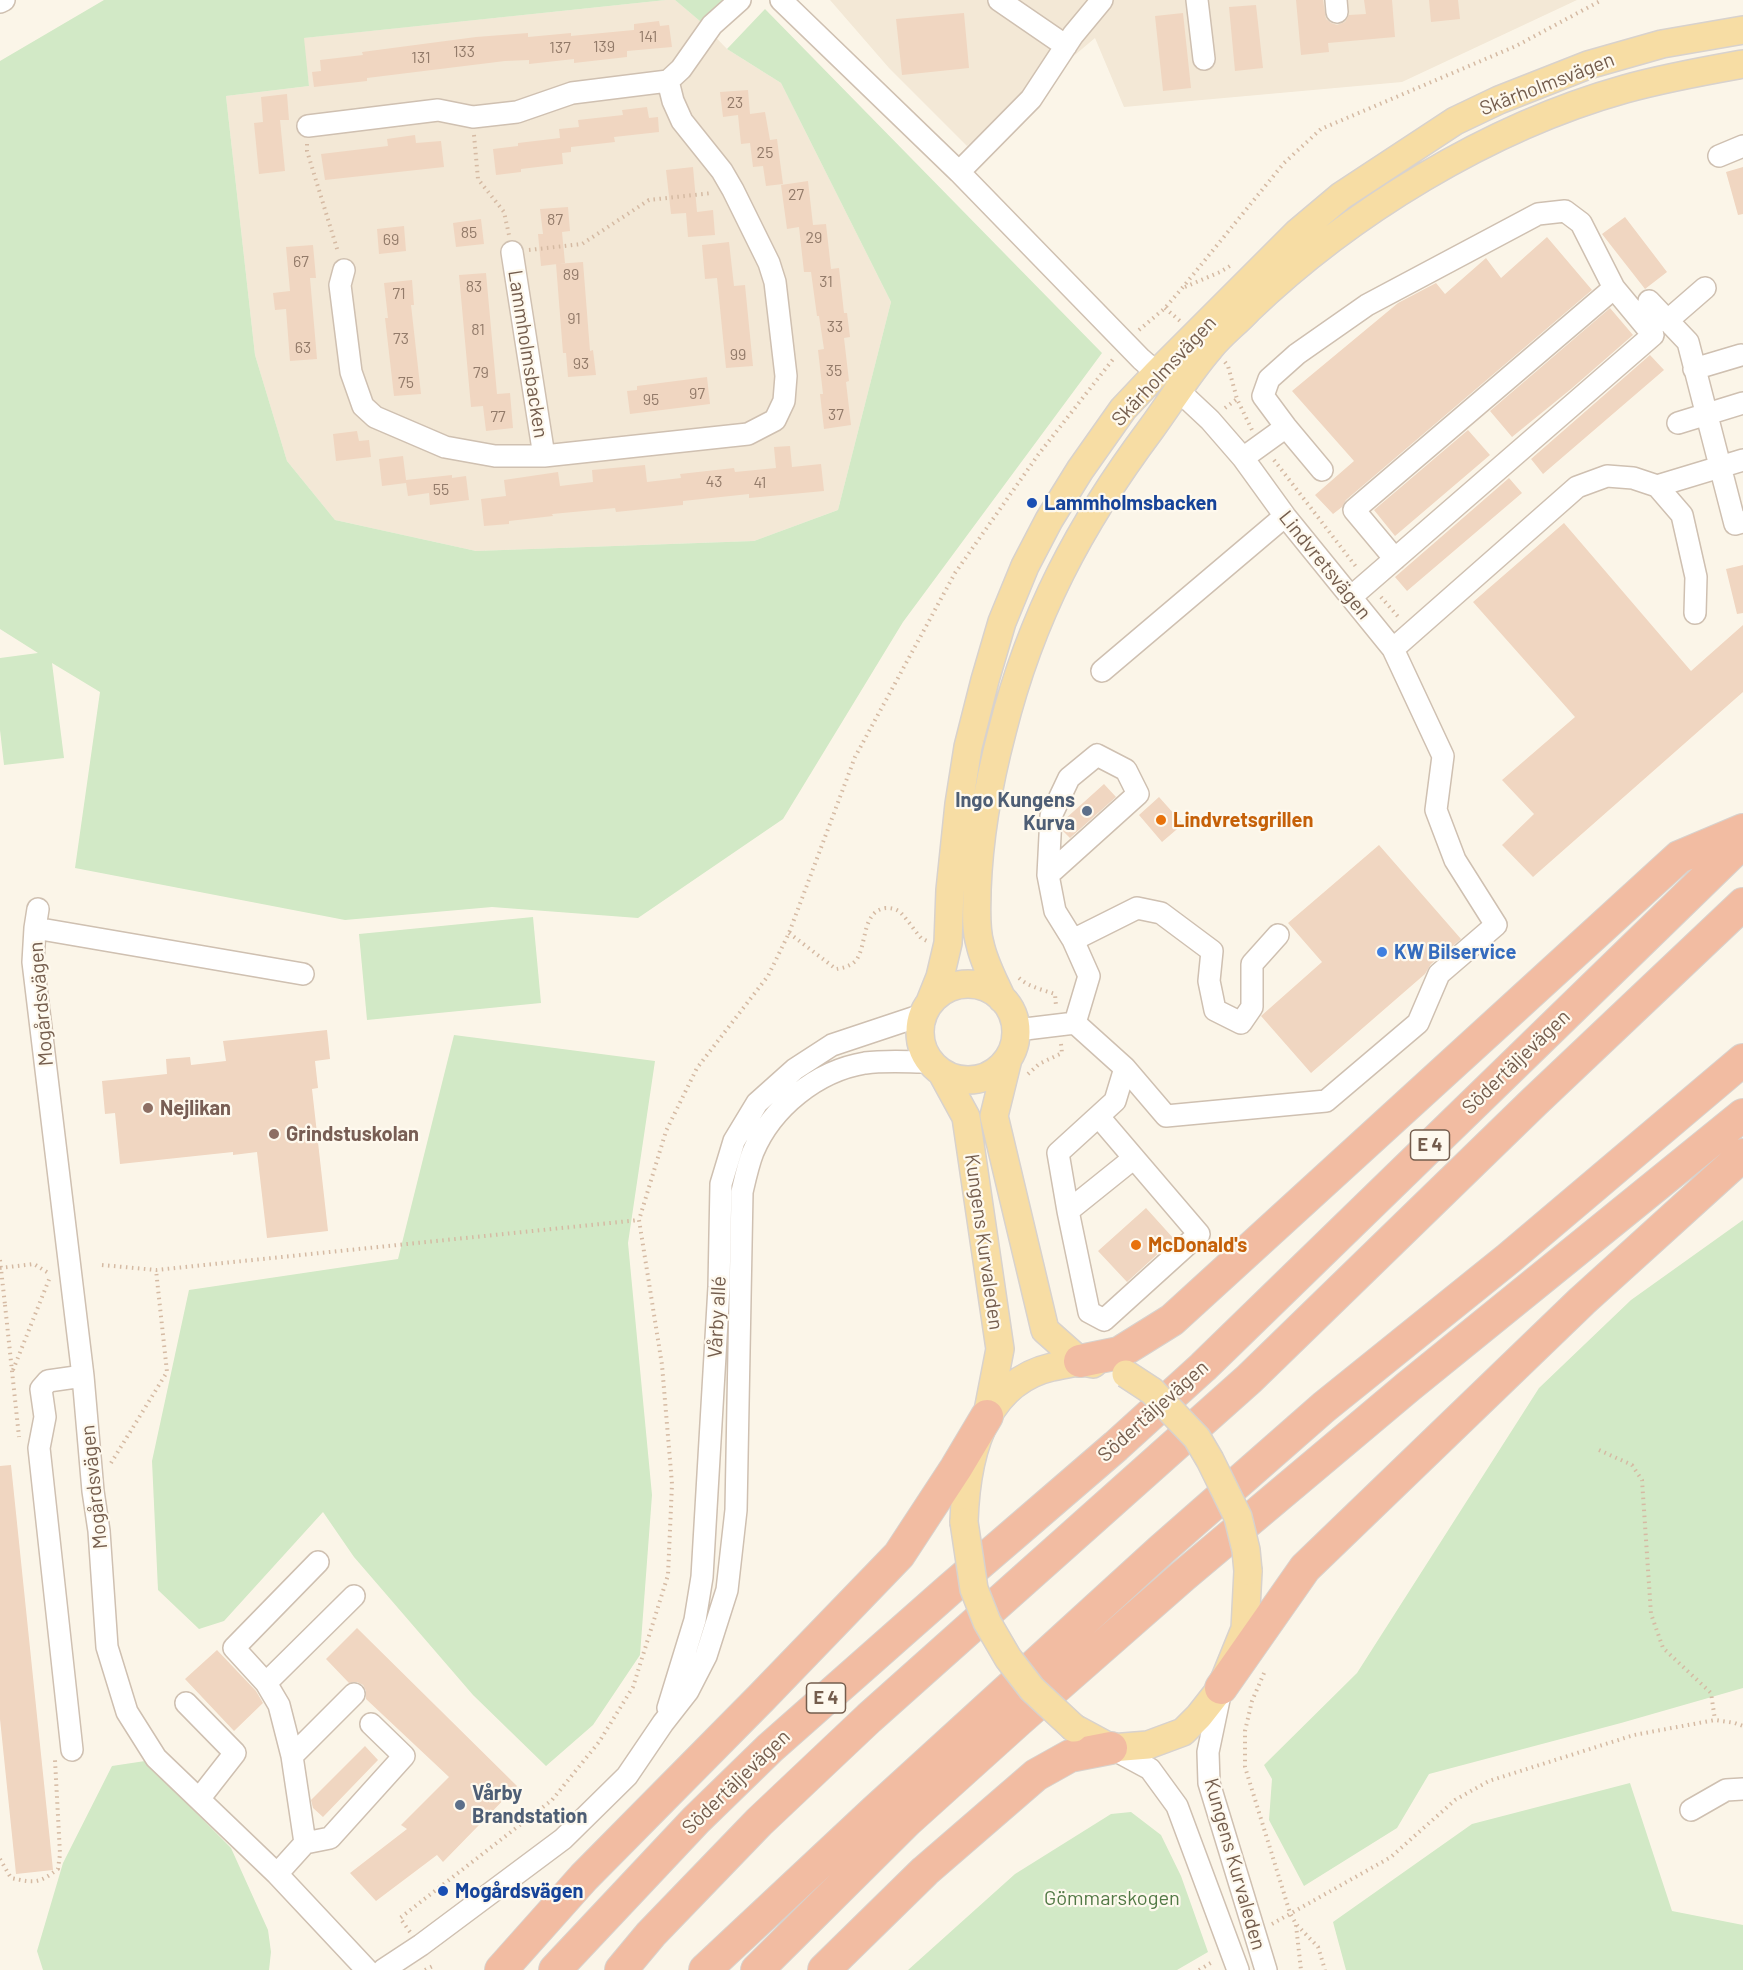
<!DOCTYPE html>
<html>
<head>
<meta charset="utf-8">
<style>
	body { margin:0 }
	canvas { display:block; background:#fbf5e8 }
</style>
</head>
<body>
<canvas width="1743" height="1970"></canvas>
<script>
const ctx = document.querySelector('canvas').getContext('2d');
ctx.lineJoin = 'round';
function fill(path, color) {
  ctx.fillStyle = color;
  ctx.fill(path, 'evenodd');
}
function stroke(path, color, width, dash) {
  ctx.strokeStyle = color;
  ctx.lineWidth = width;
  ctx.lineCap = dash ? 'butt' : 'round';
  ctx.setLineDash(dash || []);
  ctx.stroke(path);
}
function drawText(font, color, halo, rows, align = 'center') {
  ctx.font = font + ' Barlow,sans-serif';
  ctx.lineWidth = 4.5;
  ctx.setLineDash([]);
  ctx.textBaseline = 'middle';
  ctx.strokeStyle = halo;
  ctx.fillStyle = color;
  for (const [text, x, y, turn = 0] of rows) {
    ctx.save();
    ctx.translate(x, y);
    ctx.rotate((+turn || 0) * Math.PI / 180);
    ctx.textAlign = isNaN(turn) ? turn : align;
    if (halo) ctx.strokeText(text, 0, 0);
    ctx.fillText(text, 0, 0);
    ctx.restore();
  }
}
fill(new Path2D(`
	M666 0H675L701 22 727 49 781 83 891 302 838 510 754 541 476 551 335 520 287 461 255 355 226 96 309 86 303 38Z
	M830 0H1577L1402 82 1124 107 1095 38 967 146 889 68Z`), '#f3e8d6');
fill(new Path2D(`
	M104 0H666L304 38 309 86 226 96 255 355 287 461 335 520 476 551 754 541 838 510 891 302 781 83 727 49 765 9 1102 353 903 622 783 819 638 918 492 907 345 920 75 868 100 692 52 663 64 758 4 765 0 730V658L38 653 0 629V61Z
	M675 0H726L701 22Z
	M533 917 541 1003 367 1020 359 934Z
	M454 1035 655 1061 628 1243 652 1495 640 1655 593 1725 546 1766 473 1695 354 1557 323 1512 224 1621 199 1629 158 1590 152 1461 189 1290 398 1259Z
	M1743 1220V1688L1621 1723 1429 1774 1397 1828 1304 1886 1269 1820 1272 1779 1264 1765 1357 1673 1539 1388 1631 1300Z
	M145 1761 231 1848 268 1930 271 1952 269 1970H43L37 1951 63 1863 112 1766Z
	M1630 1783 1672 1911 1743 1925V1970H1346L1333 1922 1472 1824Z
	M1131 1812 1161 1835 1181 1876 1208 1952 1177 1970H908L1015 1874 1111 1814Z`), '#d2e9c6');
fill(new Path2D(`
	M1296 0H1323L1326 19 1331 23 1337 25 1345 22 1349 15 1366 14 1364 0H1392L1395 37 1328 43 1329 52 1301 55Z
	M1429 0H1458L1460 19 1431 22Z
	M1256 5 1263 68 1235 71 1229 7Z
	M964 13 969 68 902 75 896 19Z
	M1183 13 1191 88 1163 91 1155 16Z
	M659 21 660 26 669 25 672 47 627 51V57L574 63V59L529 64V60L505 61 367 78V81L314 87 312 72 321 71 320 60 363 55 362 52 476 37 528 33V37L571 33V36L634 30V24Z
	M748 90 750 114 765 112 770 140 777 139 783 184 766 186 763 166 753 167 750 143 741 144 738 115 723 117 720 92Z
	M287 94 289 120H280L285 171 259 174 254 123 263 122 261 97Z
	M647 107 649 118 658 117 659 132 614 137 615 142 571 147V152L562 153 563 164 521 169V172L496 175 493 149 518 146V143L560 138 559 129 579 127 578 120 623 115 622 110Z
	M415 135 416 143 441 141 444 167 325 180 321 154 388 146 387 139Z
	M693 167 697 212 713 210 715 235 688 237 686 213 671 214 666 170Z
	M1743 167V214L1738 215 1726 172Z
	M808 181 813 225 826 224 831 269 839 268 844 313H847L850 337 844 338 849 381 846 382 851 425 824 429 820 394H823L818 350 824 349 819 316H817L811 272H804L799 227 787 229 781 185Z
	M568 207 570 231 562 232 565 263 541 266 538 234H543L540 209Z
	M1625 217 1667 272 1645 289 1602 234Z
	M481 219 484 244 456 247 453 223Z
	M404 226 406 251 379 254 377 229Z
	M1547 237 1592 290 1346 500 1342 507 1333 514 1315 495 1354 461 1292 391 1398 303 1436 283 1445 294 1486 258 1501 278Z
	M729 242 734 286 745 285 753 366 726 368 717 278 705 279 702 245Z
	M313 245 316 278H310L317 359 290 361 286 309 275 310 273 293 290 291 286 247Z
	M583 262 590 351 593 350 596 375 568 377 566 353H563L556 264Z
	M486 273 497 394 510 393 513 428 486 431 483 406 471 407 459 275Z
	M412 280 414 305H411L421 394 394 396 385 318H388L384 283Z
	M1610 308 1633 335 1571 389 1512 437 1490 411Z
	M1650 355 1664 370 1543 474 1531 459Z
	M707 377 710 404 630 414 627 391 637 390V386Z
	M1468 430 1490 455 1395 536 1374 510Z
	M357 431 359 441 369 440 371 457 336 461 333 434Z
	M790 446 792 467 821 464 824 491 749 498V494L683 501V505L616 512 615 508 552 514 553 516 509 521V524L484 526 481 499 506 496 504 480 558 472 560 486 593 482 592 470 645 465 647 482 681 478 680 474 734 468 735 472 776 468 774 447Z
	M403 456 406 480 452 475V478L466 476 469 500 430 505 429 493 408 496 406 483 382 486 379 459Z
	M1509 478 1522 493 1407 591 1395 577Z
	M1564 523 1691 671 1743 625V692L1533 877 1502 845 1534 814 1502 780 1575 717 1473 602Z
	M1743 565V613L1737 614 1726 569Z
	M1104 784 1116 797 1070 838 1063 831 1064 820Z
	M1159 797 1183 824 1162 842 1139 815Z
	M1379 845 1461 939 1431 964 1425 974 1311 1073 1261 1016 1322 962 1288 923Z
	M327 1030 330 1059 315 1061 318 1088 312 1089 328 1231 267 1238 257 1152 233 1155V1152L120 1164 115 1113 105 1114 102 1081 167 1074 166 1059 190 1057 191 1065 226 1061 223 1041Z
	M1146 1208 1174 1239 1127 1282 1098 1251Z
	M11 1465 53 1870 16 1874 0 1719V1466Z
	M357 1628 517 1786 443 1862 437 1855 376 1901 350 1873 407 1829 401 1825 449 1777 366 1699V1691L363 1685 357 1682 349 1683 326 1659Z
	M217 1650 256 1691 263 1703 234 1731 185 1679Z
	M365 1746 378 1760 323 1817 313 1808 311 1800Z`), '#f0d6c1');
const minor = new Path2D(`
	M781 0 959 172 1141 359 1157 373
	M999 0 1066 46
	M1197 0 1204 59
	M1336 0 1337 12
	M0 2 4 0
	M308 126 438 110 473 117 517 112 572 93 668 81
	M1719 156 1743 146
	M959 172 1031 99 1073 35 1102 0
	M512 252 544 456
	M344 270 340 285 351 372 363 406 375 417 445 447 495 456H544L748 434 775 420 784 401 786 376 775 282 769 263 733 190 722 171 682 121 673 101 668 81 681 69 712 25 740 0
	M1649 301 1688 342 1735 524 1743 522
	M1667 321 1705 288
	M1694 369 1741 355
	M1678 423 1743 403
	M1243 458 1286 427
	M1322 470 1286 427 1263 396 1269 379 1297 354 1367 305 1538 214 1565 211 1581 223 1614 288 1653 335 1351 597
	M1657 486 1743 460
	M1395 559 1354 510 1614 288
	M1393 649 1577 487 1607 476 1633 478 1657 486 1682 515 1696 577 1695 613
	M1102 671 1285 516
	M1048 875 1051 816 1069 778 1097 755 1126 770 1138 794 1048 875 1055 911 1073 940 1089 976 1075 1023
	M38 909 35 928 33 962 83 1376 93 1491 99 1531 107 1647 127 1712 156 1758 277 1874 367 1970
	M35 928 303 974
	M1073 940 1137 908 1161 913 1212 951 1209 981 1215 1010 1241 1023 1252 1007V964L1278 935
	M1017 1030 1075 1023 1125 1068 1115 1101 1058 1153 1068 1211 1134 1158 1099 1117
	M1125 1068 1166 1116 1326 1101 1418 1023 1439 974 1496 925 1455 860 1436 810 1443 756 1393 649 1285 516 1243 458 1210 420 1179 391
	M1068 1211 1089 1312 1104 1320 1199 1234 1134 1158
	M266 1683 354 1596
	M1221 1690 1208 1752 1209 1783 1266 1970
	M186 1703 235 1753 199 1799
	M668 1708 695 1620 702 1577 719 1287 721 1184 734 1141 757 1103 795 1069 832 1045 922 1015
	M1111 1748 1150 1769 1177 1806 1238 1970
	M72 1750 39 1448 45 1417 41 1389 48 1381 83 1376
	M292 1756 279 1705 266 1683 234 1648 318 1562
	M1691 1810 1726 1790 1743 1789
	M305 1843 292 1756 354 1694
	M277 1874 305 1843 330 1838 404 1756 371 1724
	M383 1970 421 1945 563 1839 627 1776 663 1723 688 1691 706 1656 727 1590 736 1510 742 1192C745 1179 748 1165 753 1152 772 1107 817 1071 865 1063 886 1060 908 1062 930 1062`);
const major = new Path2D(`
	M920 1032a48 48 0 1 1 96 0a48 48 0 1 1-96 0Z
	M1002 999C994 981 984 963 980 944 975 927 977 908 977 890 979 836 988 785 1002 732 1031 616 1080 524 1151 429 1170 403 1189 372 1210 348 1221 334 1236 323 1248 310 1349 213 1489 127 1625 89 1664 78 1704 71 1743 64
	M930 1002 940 977 948 943 950 890 959 804 968 747 985 680 1002 622 1025 566 1049 520 1080 470 1123 409 1157 373 1297 233 1341 196 1455 121 1499 100 1588 65 1662 44 1743 30
	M1008 1059 994 1116 1045 1330 1080 1361
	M942 1073 966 1117 1000 1349 987 1416
	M964 1522C966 1460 982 1383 1052 1367 1068 1364 1077 1360 1093 1364
	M1074 1728 1111 1748 1148 1745 1183 1732 1199 1716 1221 1688 1245 1629 1248 1571`);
const highway = new Path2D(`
	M1080 1361 1119 1353 1172 1320 1679 857 1743 830
	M1221 1688 1305 1568 1582 1301 1743 1155
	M501 1970 584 1877 761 1698 899 1555 956 1468 987 1416
	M555 1970 696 1820 770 1748 950 1589 1116 1446 1203 1367 1743 842
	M621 1970 651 1934 759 1822 869 1718 1249 1379 1534 1102 1743 904
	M705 1970 875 1811 1161 1550 1324 1407 1509 1258 1743 1060
	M757 1970 907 1821 1019 1720 1183 1576 1409 1386 1743 1115
	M824 1970 925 1871 1036 1775 1070 1756 1111 1748`);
stroke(minor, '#cfc0b1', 24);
stroke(major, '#d8d2cd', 30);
stroke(highway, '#d8d2cd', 34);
stroke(new Path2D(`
	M474 135 478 179 504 212 509 235
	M307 144V151L338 252
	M529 250 582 244 649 200 712 193
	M1185 287 1220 272 1230 266
	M1165 308 1180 321
	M1139 330 1165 308 1183 287 1284 163 1321 129 1516 46 1602 0
	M1225 362 1228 366 1237 399 1252 430
	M1225 408 1237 399
	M1274 460 1357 568
	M1381 597 1400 619
	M789 933 836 969C843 968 852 966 857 959 867 943 862 911 886 908 891 908 896 909 900 912 908 920 914 930 921 938L927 941
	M1019 978C1029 987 1043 990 1055 994L1056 1006
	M1028 1074 1039 1064 1062 1053 1061 1044
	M102 1265 156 1270 639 1220
	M0 1268 34 1264 50 1274
	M5 1305 19 1437
	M13 1370 50 1277
	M1599 1450 1632 1465 1642 1480 1651 1614 1663 1648 1711 1693 1715 1720
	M111 1463 167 1372 156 1270
	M1264 1673 1252 1701 1245 1731V1767L1290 1913 1296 1924 1318 1947 1325 1970
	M0 1859 11 1878C35 1883 38 1884 58 1869L60 1854 55 1760
	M1272 1924 1391 1857 1455 1800 1489 1781 1634 1735 1715 1720 1735 1723 1743 1726
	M1296 1925 1301 1970H1299
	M410 1932 400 1918 552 1800 599 1742 633 1687 668 1575 672 1484 662 1365 639 1220 666 1131 697 1068 768 976 789 933 855 757 955 573 1038 455 1114 358
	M425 1970 433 1966
	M1199 1970 1214 1961`), '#d5baa3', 4, [1.5, 4.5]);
stroke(minor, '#fff', 21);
stroke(major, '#f7dda4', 27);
stroke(highway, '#f2bca2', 32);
const majorBridge = new Path2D(`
	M1126 1374 1152 1391 1197 1438 1210 1460 1238 1517 1246 1550 1248 1571
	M964 1522 974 1589 987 1622 1008 1658 1032 1689 1074 1728`);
stroke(majorBridge, '#d8d2cd', 30, []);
stroke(new Path2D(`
	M0 1260 5 1305`), '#d5baa3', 4, [1.5, 4.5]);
stroke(majorBridge, '#f7dda4', 27);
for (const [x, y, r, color] of [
	[1032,503,6,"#1a4fb4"],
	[1087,811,6,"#5c6f8a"],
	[1161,820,6,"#e8710a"],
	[1382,952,6,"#3f7fe0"],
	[148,1108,6,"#8d6e63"],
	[274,1134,6,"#8d6e63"],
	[1136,1245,6,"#e8710a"],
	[460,1805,6,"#5c6f8a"],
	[443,1891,6,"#1a4fb4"]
]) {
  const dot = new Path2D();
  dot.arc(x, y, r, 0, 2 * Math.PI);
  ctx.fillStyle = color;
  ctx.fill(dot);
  stroke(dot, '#fef9ee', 2);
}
drawText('16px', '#937b6a', null, [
	["141",648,37],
	["139",604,47],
	["137",560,48],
	["133",464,52],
	["131",421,58],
	["23",735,103],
	["25",765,153],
	["27",796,195],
	["87",555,220],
	["85",469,233],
	["29",814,238],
	["69",391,240],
	["67",301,262],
	["89",571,275],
	["31",826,282],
	["83",474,287],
	["71",399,294],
	["91",574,319],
	["33",835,327],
	["81",478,330],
	["73",401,339],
	["63",303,348],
	["99",738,355],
	["93",581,364],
	["35",834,371],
	["79",481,373],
	["75",406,383],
	["97",697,394],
	["95",651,400],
	["37",836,415],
	["77",498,417],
	["43",714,482],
	["41",760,483],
	["55",441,490]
]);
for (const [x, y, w] of [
	[1430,1145,39],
	[826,1698,39]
]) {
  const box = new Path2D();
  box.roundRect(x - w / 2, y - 15, w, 30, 4.5);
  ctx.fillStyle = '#fef9ee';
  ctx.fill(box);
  stroke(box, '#745d4d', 1.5);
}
drawText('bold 18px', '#745d4d', null, [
	["E 4",1430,1145],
	["E 4",826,1698]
]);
drawText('20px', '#745d4d', '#fef9ee', [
	["Skärholmsvägen",1547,84,-21],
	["Lammholmsbacken",528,354,81],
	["Skärholmsvägen",1164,371,-47],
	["Lindvretsvägen",1325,565,51],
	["Mogårdsvägen",41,1004,-95],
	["Södertäljevägen",1516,1062,-44],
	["Kungens Kurvaleden",984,1242,82],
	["Vårby allé",717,1317,-87],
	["Södertäljevägen",1153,1411,-42],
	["Mogårdsvägen",94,1487,-96],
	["Södertäljevägen",736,1782,-44],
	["Kungens Kurvaleden",1235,1864,74]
]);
drawText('bold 20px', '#164399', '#fef9ee', [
	["Lammholmsbacken",1044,503],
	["Mogårdsvägen",455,1891]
], 'left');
drawText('bold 20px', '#4e5e75', '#fef9ee', [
	["Ingo Kungens",1075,800],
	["Kurva",1075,823],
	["Vårby",472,1793,"left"],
	["Brandstation",472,1816,"left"]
], 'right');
drawText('bold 20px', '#c56008', '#fef9ee', [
	["Lindvretsgrillen",1173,820],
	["McDonald's",1148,1245]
], 'left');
drawText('bold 20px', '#366cbe', '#fef9ee', [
	["KW Bilservice",1394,952]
], 'left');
drawText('bold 20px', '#785e54', '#fef9ee', [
	["Nejlikan",160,1108],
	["Grindstuskolan",286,1134]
], 'left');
drawText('20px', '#517945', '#fef9ee', [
	["Gömmarskogen",1112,1898]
]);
</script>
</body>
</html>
